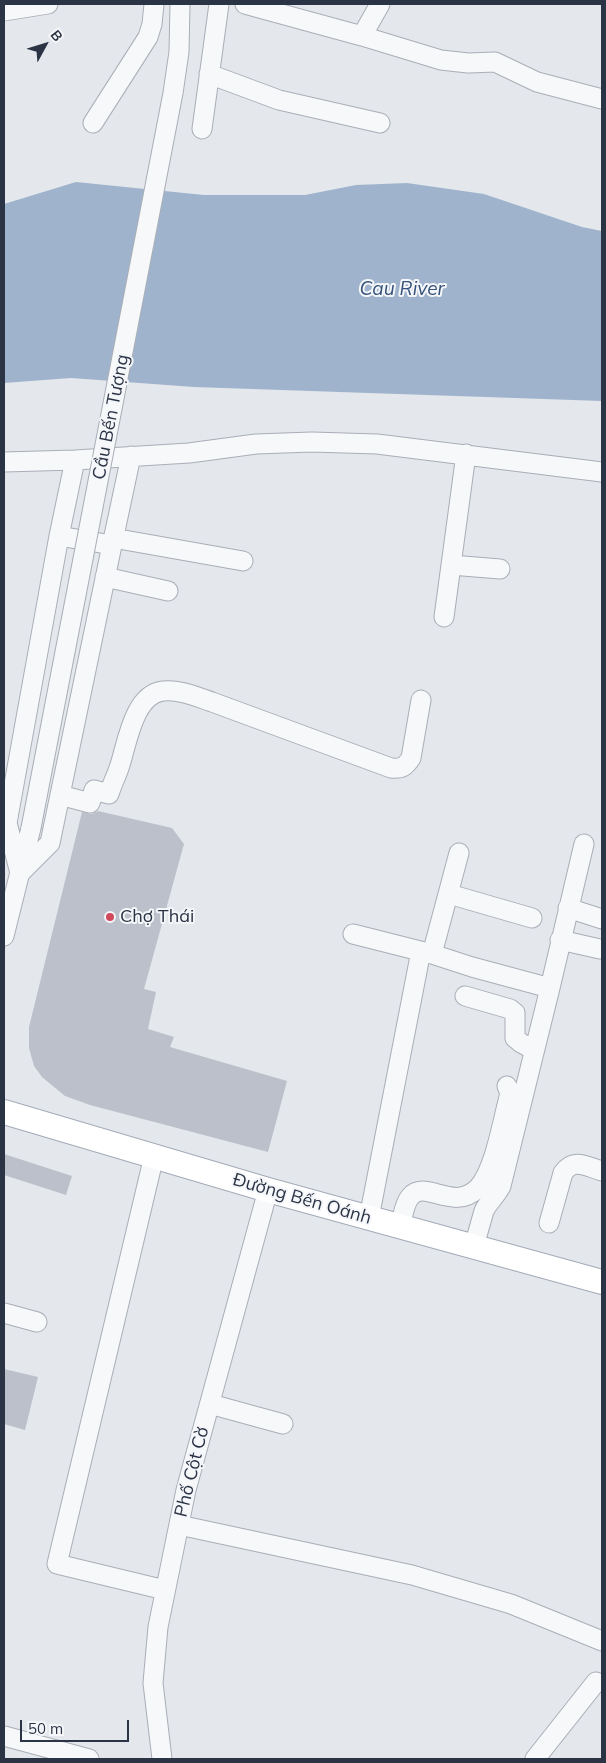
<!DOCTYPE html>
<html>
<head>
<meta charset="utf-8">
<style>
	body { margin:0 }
	#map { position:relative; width:606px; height:1763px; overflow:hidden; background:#e4e7ec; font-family:Mulish,sans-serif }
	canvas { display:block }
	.frame { position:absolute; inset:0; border:5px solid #2b3445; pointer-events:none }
	.north { position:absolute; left:20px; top:20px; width:50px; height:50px; -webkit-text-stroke:4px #f4f6f9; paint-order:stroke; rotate:51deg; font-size:14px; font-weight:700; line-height:20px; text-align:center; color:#2b3445 }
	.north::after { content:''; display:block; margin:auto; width:18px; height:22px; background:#2b3445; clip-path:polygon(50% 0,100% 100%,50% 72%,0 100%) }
	.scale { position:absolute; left:20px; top:1720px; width:109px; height:22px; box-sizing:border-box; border:2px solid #2b3445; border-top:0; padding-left:6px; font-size:15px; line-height:18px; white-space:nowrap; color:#2b3445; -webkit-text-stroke:4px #f4f6f9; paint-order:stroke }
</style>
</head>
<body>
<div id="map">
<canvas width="606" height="1763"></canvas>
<div class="frame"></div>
<div class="north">B</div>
<div class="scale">50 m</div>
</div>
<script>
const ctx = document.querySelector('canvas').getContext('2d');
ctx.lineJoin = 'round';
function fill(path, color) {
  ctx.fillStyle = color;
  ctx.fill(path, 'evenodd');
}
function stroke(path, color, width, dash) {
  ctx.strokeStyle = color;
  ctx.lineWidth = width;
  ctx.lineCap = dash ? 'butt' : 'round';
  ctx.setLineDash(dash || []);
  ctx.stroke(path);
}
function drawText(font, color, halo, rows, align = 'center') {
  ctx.font = font + ' Mulish,sans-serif';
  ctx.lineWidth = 4;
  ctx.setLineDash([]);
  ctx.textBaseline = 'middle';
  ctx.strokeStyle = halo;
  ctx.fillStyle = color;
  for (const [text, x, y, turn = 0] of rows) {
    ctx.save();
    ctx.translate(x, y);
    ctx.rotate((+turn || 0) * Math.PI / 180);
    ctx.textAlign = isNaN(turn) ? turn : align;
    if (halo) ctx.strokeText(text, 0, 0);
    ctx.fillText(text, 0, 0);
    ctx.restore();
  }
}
fill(new Path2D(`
	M76 182 204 195H305L356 185 407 183 484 194 582 227 602 231V401L194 387 71 378 4 383V204Z`), '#9fb4cc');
fill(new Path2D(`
	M98 811 172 828 184 844 144 989 156 992 148 1029 174 1037 170 1047 287 1081 268 1152 90 1105 65 1096 42 1077 34 1066 29 1048V1027L82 812 92 814Z
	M4 1154 72 1176 66 1195 4 1175Z
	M4 1369 38 1377 25 1430 4 1424Z`), '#bbc0ca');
const minor = new Path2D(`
	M245 4 362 36 441 60 468 63 495 62 537 82 602 99
	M4 11 48 4
	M362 36 380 4
	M209 74 279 100 380 123
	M93 123 148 37 152 24 154 4
	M202 129 219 4
	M4 462 75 460 189 453 256 444 312 442 377 444 602 472
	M59 536 112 545 50 843 20 873 7 823Z
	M59 536 75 460
	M113 538 243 561
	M112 545 131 456
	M451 565 500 569
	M105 577 168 591
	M444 617 466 454
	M60 795 90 803 94 790 109 794C112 784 117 775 120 765 127 743 134 694 163 691 179 689 197 697 212 702L391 768C402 769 405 767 411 758L421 700
	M459 853 432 954 472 967 550 988
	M449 894 532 918
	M568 908 602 919
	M353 934 432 954
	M4 936 31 828
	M560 940 600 949
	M465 996 510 1009 515 1013V1038L521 1043 534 1050
	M154 1156 57 1564 165 1590
	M369 1218 421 951
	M549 1223 563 1173C574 1157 587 1167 602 1171
	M400 1226C403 1217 404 1204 410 1197 425 1178 453 1213 478 1188 495 1170 503 1118 510 1093L507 1086
	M474 1246 484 1211C488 1202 496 1196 501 1186L550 988 584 844
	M4 1313 37 1322
	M210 1404 283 1424
	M179 1525 412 1575 511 1604 602 1641
	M4 1736 89 1759
	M162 1759 153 1683 158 1627 186 1490 268 1190
	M535 1759 596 1682`);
const major = new Path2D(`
	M4 1112 268 1190 602 1282`);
stroke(minor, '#a9aeb7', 21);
stroke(major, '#a3abb8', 26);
stroke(minor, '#f7f8fa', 19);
stroke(major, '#fff', 24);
const minorBridge = new Path2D(`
	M31 828 173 93 179 52 180 4`);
stroke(minorBridge, '#a9aeb7', 21, []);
stroke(minorBridge, '#f7f8fa', 19);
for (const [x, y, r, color] of [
	[110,917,5,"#d1495b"]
]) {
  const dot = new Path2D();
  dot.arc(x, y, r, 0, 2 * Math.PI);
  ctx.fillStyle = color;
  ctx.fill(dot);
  stroke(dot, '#f4f6f9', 2);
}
drawText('18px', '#2b3445', '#f4f6f9', [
	["Cầu Bến Tượng",111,417,-79],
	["Đường Bến Oánh",302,1199,16],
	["Phố Cột Cờ",192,1472,-76]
]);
drawText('18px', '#2b3445', '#f4f6f9', [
	["Chợ Thái",120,917]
], 'left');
drawText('italic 19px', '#34527a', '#f4f6f9', [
	["Cau River",402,289]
]);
</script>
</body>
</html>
